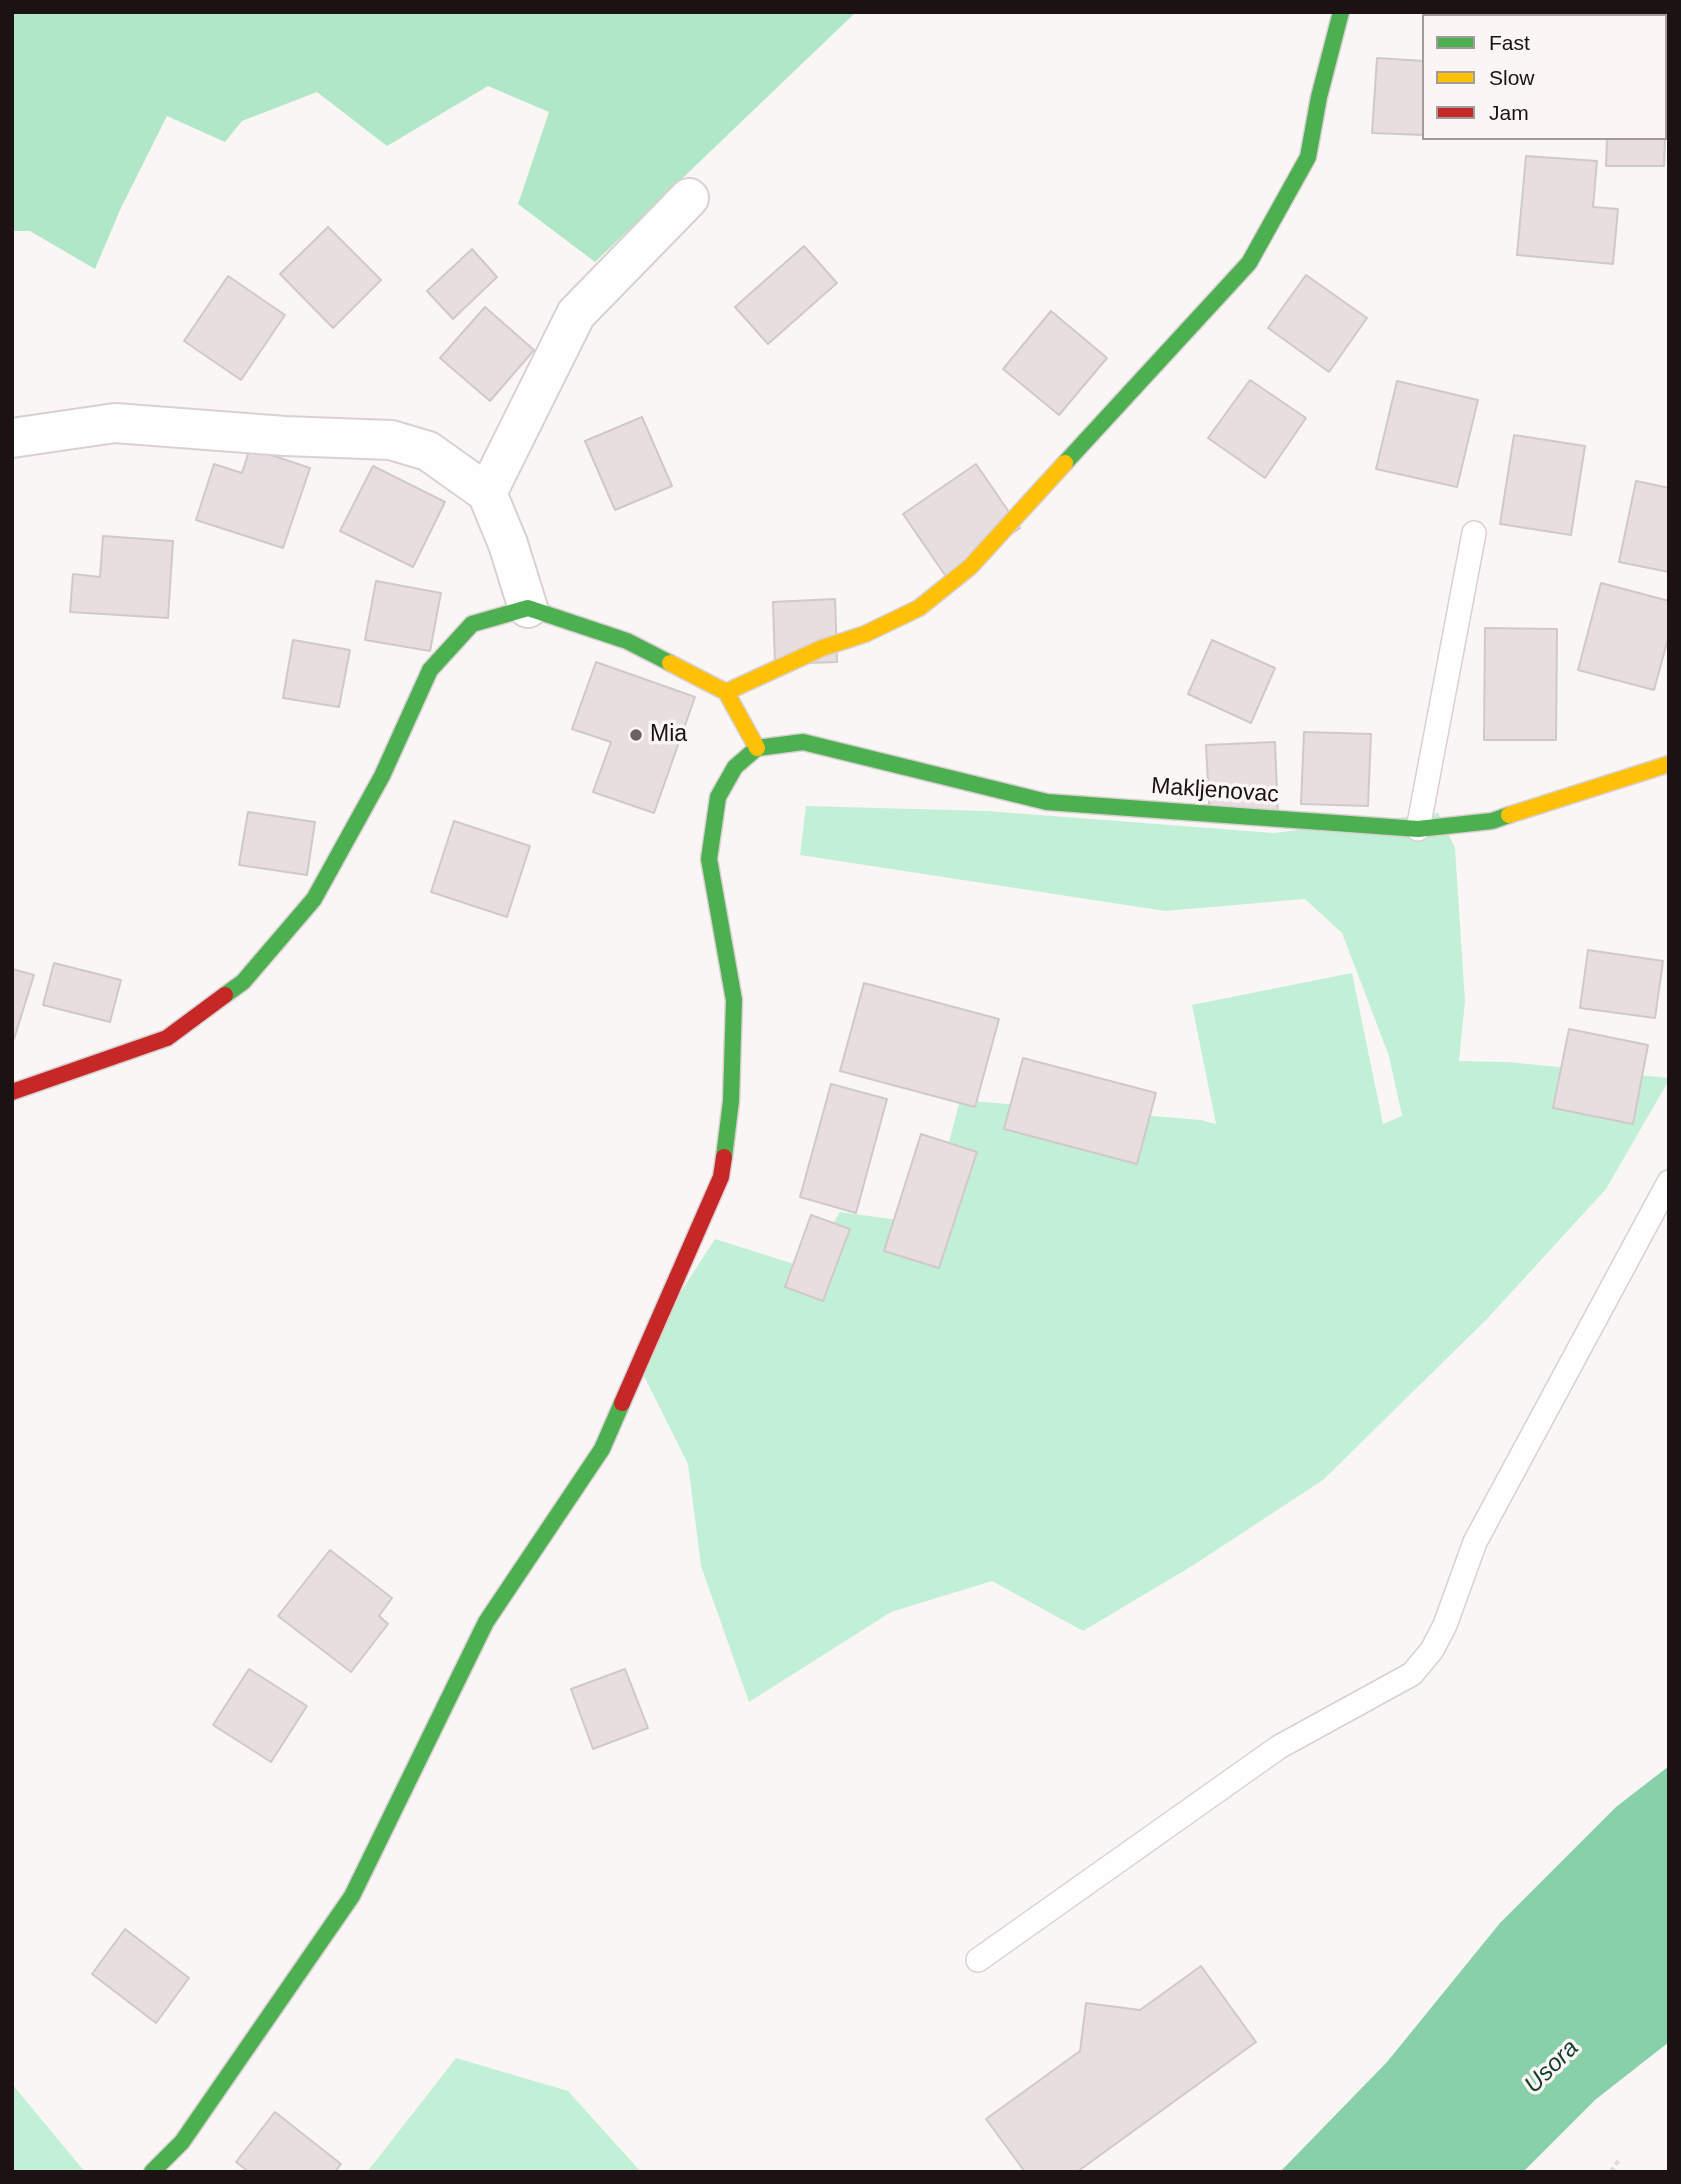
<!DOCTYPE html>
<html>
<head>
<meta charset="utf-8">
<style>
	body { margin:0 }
	#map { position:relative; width:1681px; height:2184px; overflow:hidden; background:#faf6f6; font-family:Helvetica,sans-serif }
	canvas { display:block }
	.frame { position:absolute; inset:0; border:14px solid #1c1213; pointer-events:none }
	.legend { position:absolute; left:1422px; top:14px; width:245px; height:126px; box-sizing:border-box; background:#fbf5f5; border:2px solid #a29a9b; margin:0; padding:9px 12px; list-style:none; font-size:21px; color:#1c1213 }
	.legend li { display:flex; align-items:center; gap:14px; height:35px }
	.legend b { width:35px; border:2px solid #a29a9b }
</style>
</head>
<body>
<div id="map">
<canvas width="1681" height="2184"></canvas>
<div class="frame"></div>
<ul class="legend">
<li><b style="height:9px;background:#4caf50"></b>Fast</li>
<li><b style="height:9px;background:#ffc107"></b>Slow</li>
<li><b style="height:9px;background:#c62828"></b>Jam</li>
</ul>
</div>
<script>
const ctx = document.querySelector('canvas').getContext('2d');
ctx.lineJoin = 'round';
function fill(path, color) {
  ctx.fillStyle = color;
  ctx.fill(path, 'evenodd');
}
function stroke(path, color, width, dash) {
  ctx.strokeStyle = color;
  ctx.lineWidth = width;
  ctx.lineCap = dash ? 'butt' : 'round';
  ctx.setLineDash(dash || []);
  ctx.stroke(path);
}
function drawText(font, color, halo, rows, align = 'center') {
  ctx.font = font + ' Helvetica,sans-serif';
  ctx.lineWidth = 7;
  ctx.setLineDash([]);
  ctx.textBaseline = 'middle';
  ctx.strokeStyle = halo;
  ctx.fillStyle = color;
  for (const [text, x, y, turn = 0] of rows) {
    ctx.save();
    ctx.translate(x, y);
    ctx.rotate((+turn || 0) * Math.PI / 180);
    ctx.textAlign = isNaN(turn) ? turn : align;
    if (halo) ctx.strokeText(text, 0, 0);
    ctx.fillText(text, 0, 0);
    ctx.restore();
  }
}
fill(new Path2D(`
	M806 806 987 811 1274 833 1438 813 1455 848 1465 1001 1459 1061 1508 1062 1669 1078V1080L1606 1189 1486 1320 1323 1480 1192 1566 1083 1631 992 1581 891 1612 749 1702 701 1566 688 1464 639 1366 658 1327 715 1239 807 1268 840 1212 928 1224 960 1100 1201 1120 1216 1124 1192 1005 1352 973 1383 1124 1402 1116 1389 1056 1342 933 1305 899 1165 911 800 855Z
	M456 2058 568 2091 641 2172H367Z
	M12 2083 17 2090 85 2172H12Z`), '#c2f0d6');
fill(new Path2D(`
	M12 12H856L595 262 518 204 549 112 488 86 387 146 317 92 242 121 225 142 167 116 120 210 95 269 30 231H12Z`), '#b0e7c8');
fill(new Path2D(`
	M1669 1766V2042L1595 2100 1523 2172H1280L1387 2062 1500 1923 1616 1807Z`), '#88d0aa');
const building = new Path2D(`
	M1377 58 1424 61V135L1372 133Z
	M1607 138H1665L1664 166H1606Z
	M1526 156 1597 161 1593 207 1618 209 1613 264 1517 255Z
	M328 227 381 280 333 328 280 274Z
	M804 246 837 283 768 344 735 307Z
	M472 249 497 277 453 319 427 291Z
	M1306 275 1367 318 1329 372 1268 328Z
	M228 276 285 315 241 380 184 341Z
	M485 307 534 350 490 401 440 358Z
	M1051 311 1107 358 1059 415 1003 369Z
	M1250 380 1306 418 1265 478 1208 438Z
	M1397 381 1478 400 1457 487 1376 469Z
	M642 417 672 486 615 510 585 441Z
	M1514 435 1585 446 1571 535 1500 524Z
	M250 448 310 468 283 548 196 520 214 464 242 473Z
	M976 464 1020 528 947 578 903 514Z
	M373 466 445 502 413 567 340 531Z
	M1636 481 1669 488V572L1619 562Z
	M103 536 173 541 168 618 70 612 73 574 100 577Z
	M376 581 441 593 430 651 365 640Z
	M1601 583 1669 601V635L1654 690 1578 670Z
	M835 599 837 662 775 664 773 602Z
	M1485 628 1557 629 1556 740H1484Z
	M293 640 350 650 339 707 283 698Z
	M1212 640 1275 668 1251 723 1188 694Z
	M596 662 695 697 654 813 593 792 611 742 572 729Z
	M1304 732 1371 734 1368 806 1301 804Z
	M1275 742 1278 817 1210 820 1206 745Z
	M248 812 315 822 307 875 239 865Z
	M454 821 530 846 507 917 431 892Z
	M1588 950 1663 961 1655 1018 1580 1008Z
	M54 963 121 980 110 1022 43 1005Z
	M12 969 34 975 14 1039 12 1038Z
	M864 983 999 1019 975 1107 840 1071Z
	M1569 1029 1648 1045 1633 1124 1553 1108Z
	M1023 1058 1156 1093 1137 1164 1004 1129Z
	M831 1084 887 1099 856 1213 800 1197Z
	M921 1134 977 1152 939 1268 884 1251Z
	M811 1215 850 1229 823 1301 785 1287Z
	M330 1550 392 1598 379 1616 388 1624 351 1672 278 1616Z
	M249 1669 307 1706 271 1762 213 1725Z
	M625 1669 648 1728 593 1749 571 1689Z
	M125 1929 189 1978 156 2023 92 1974Z
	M1201 1966 1256 2042 1077 2172H1025L986 2119 1080 2051 1086 2003 1140 2010Z
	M275 2112 341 2164 335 2172H249L236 2162Z`);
fill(building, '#e9dedf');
stroke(building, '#d0c9c9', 2);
const lane = new Path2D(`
	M1418 829 1474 533
	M978 1960 1279 1747 1412 1674 1432 1650 1445 1625 1475 1542 1669 1182`);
const street = new Path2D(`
	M12 438 115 423 285 436 391 440 428 451 487 493 508 544 528 608
	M487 493 576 314 689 198`);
const fast = new Path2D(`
	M1065 463 1249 263 1308 157 1319 97 1341 12
	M757 748 803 742 1047 802 1418 829 1492 821 1509 815
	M225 995 243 982 314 899 382 776 430 670 472 624 528 608 627 641 670 663
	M724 1157 731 1101 734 1000 709 859 718 797 735 767 757 748
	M152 2172 182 2142 352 1896 486 1622 602 1449 622 1403`);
const slow = new Path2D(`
	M670 663 726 692 757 748
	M726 692 822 648 865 634 919 608 970 567 1065 463
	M1509 815 1669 764`);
const jam = new Path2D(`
	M12 1092 167 1038 225 995
	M622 1403 721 1177 724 1157`);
stroke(lane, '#d8d0d1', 26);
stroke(street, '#d8d0d1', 42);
stroke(fast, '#d8d0d1', 19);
stroke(slow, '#d8d0d1', 19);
stroke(jam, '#d8d0d1', 19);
stroke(new Path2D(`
	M1611 2172 1620 2158`), '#dddcdc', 4.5, [5, 3.5]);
stroke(lane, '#fefefe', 23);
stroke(street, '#fefefe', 38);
stroke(fast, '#4caf50', 16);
stroke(slow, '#ffc107', 16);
stroke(jam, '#c62828', 16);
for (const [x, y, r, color] of [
	[636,735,7,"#6a6262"]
]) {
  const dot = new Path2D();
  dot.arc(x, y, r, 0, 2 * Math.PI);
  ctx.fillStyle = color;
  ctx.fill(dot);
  stroke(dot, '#fbf5f5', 2.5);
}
drawText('23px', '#1c1213', '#fbf5f5', [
	["Mia",650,735]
], 'left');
drawText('23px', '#1c1213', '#fbf5f5', [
	["Makljenovac",1215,791,4]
]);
drawText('italic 24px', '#123e28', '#fbf5f5', [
	["Usora",1552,2067,-45]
]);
</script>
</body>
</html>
